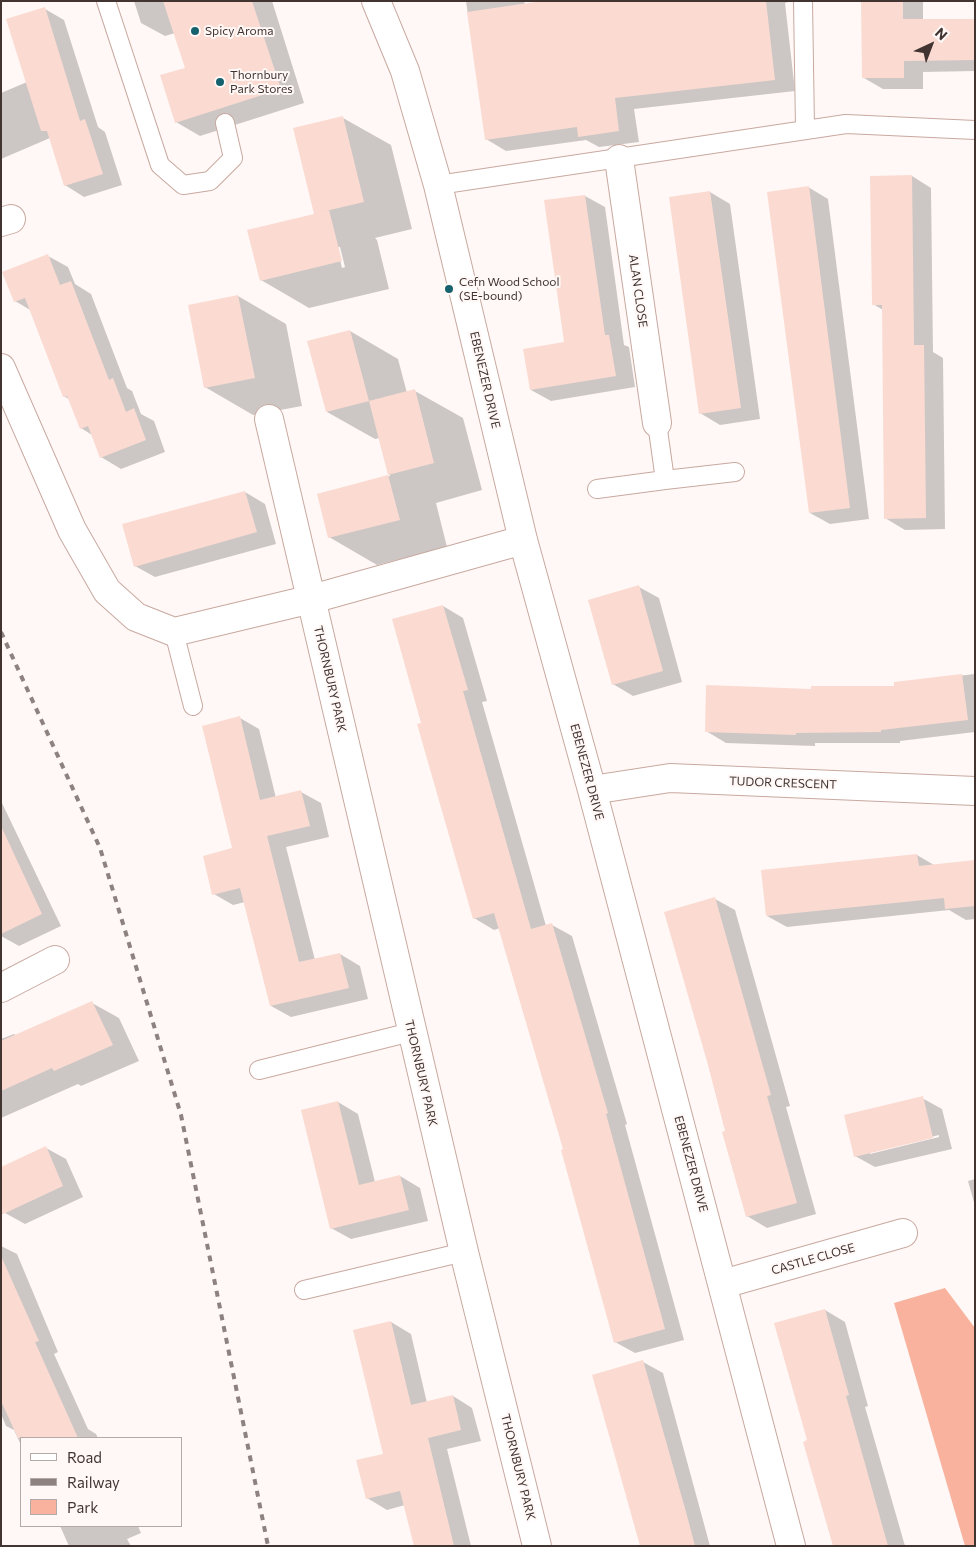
<!DOCTYPE html>
<html>
<head>
<meta charset="utf-8">
<style>
	body { margin:0 }
	#map { position:relative; width:976px; height:1547px; overflow:hidden; background:#fff8f6; font-family:Commissioner,sans-serif }
	canvas { display:block }
	.frame { position:absolute; inset:0; border:2px solid #423531; pointer-events:none }
	.legend { position:absolute; left:20px; top:1437px; width:162px; height:90px; box-sizing:border-box; background:#fff8f6; border:1px solid #b3aaa7; margin:0; padding:6px 9px; list-style:none; font-size:15px; color:#423531 }
	.legend li { display:flex; align-items:center; gap:10px; height:25px }
	.legend b { width:25px; border:1px solid #b3aaa7 }
	.north { position:absolute; left:906px; top:20px; width:50px; height:50px; -webkit-text-stroke:4px #fff8f6; paint-order:stroke; rotate:43deg; font-size:14px; font-weight:700; line-height:20px; text-align:center; color:#423531 }
	.north::after { content:''; display:block; margin:auto; width:18px; height:22px; background:#423531; clip-path:polygon(50% 0,100% 100%,50% 72%,0 100%) }
</style>
</head>
<body>
<div id="map">
<canvas width="976" height="1547"></canvas>
<div class="frame"></div>
<ul class="legend">
<li><b style="height:6px;background:#fff"></b>Road</li>
<li><b style="height:6px;background:#8d827f"></b>Railway</li>
<li><b style="height:14px;background:#f8b29d"></b>Park</li>
</ul>
<div class="north">N</div>
</div>
<script>
const ctx = document.querySelector('canvas').getContext('2d');
ctx.lineJoin = 'round';
function fill(path, color) {
  ctx.fillStyle = color;
  ctx.fill(path, 'evenodd');
}
function stroke(path, color, width, dash) {
  ctx.strokeStyle = color;
  ctx.lineWidth = width;
  ctx.lineCap = dash ? 'butt' : 'round';
  ctx.setLineDash(dash || []);
  ctx.stroke(path);
}
function drawText(font, color, halo, rows, align = 'center') {
  ctx.font = font + ' Commissioner,sans-serif';
  ctx.lineWidth = 4;
  ctx.setLineDash([]);
  ctx.textBaseline = 'middle';
  ctx.strokeStyle = halo;
  ctx.fillStyle = color;
  for (const [text, x, y, turn = 0] of rows) {
    ctx.save();
    ctx.translate(x, y);
    ctx.rotate((+turn || 0) * Math.PI / 180);
    ctx.textAlign = isNaN(turn) ? turn : align;
    if (halo) ctx.strokeText(text, 0, 0);
    ctx.fillText(text, 0, 0);
    ctx.restore();
  }
}
fill(new Path2D(`
	M945 1288 975 1328V1546H965L894 1303Z`), '#f8b29d');
fill(new Path2D(`
	M134 1H272L304 103 200 136 176 122 186 69 175 33 165 36 141 23Z
	M466 1H524L525 5 551 1H791L785 3 795 91 634 109 639 142 599 147 586 140 506 151 486 139Z
	M863 1H923V20H975V71L923 72V89H883L864 78Z
	M45 9 64 20 98 127 105 132 122 185 84 197 65 185 50 138 1 159V93L27 82Z
	M343 118 391 145 412 229 375 238 377 240 389 289 309 308 261 280 316 215ZM337 247H340L345 267 342 268Z
	M912 176 931 188 933 352 943 358 945 529 905 530 885 518 883 310 873 304Z
	M808 187 828 199 869 519 830 524 810 513Z
	M710 192 730 204 760 419 720 425 700 413Z
	M585 196 605 207 624 345 629 347 635 387 551 401 531 390 565 343Z
	M48 256 68 267 75 284 91 294 127 388 132 391 141 414 154 421 165 452 121 469 101 457 92 435 81 428 70 400 64 396 32 311 15 301Z
	M238 296 286 324 302 406 253 415 205 387Z
	M350 331 398 359 407 393 415 391 463 418 482 490 436 503 447 547 377 565 329 537 318 494 390 476 380 438 375 439 327 412Z
	M245 492 265 504 276 544 155 577 135 566Z
	M639 587 659 598 682 682 633 696 613 684Z
	M443 606 463 618 487 701 482 702 546 926 552 925 572 936 627 1124 625 1125 684 1340 635 1353 615 1342 565 1150 500 928 494 930 474 918 423 724Z
	M975 674V732L900 741V743H815V746L726 743 706 731 813 690 896 687 895 683Z
	M240 718 259 729 276 798 301 792 321 803 329 837 286 847 315 960 340 954 360 966 368 999 291 1017 271 1006 245 902 233 905 214 894 233 849Z
	M1 801 61 926 19 946 1 936Z
	M917 855 934 865 975 861V919L966 920 949 910 787 927 767 916Z
	M715 899 735 910 790 1106 786 1107 816 1214 767 1228 747 1216 727 1132Z
	M92 1003 119 1018 139 1061 81 1086 78 1084 1 1118V1039L14 1034 17 1036Z
	M922 1098 942 1109 952 1149 875 1167 855 1156ZM939 1135V1137L870 1154V1152Z
	M338 1102 358 1114 375 1182 400 1176 420 1188 428 1221 351 1239 331 1228Z
	M46 1148 66 1159 83 1197 25 1224 5 1213Z
	M975 1179V1206L968 1181Z
	M1 1246 17 1254 58 1352 54 1354 88 1429 96 1434 98 1438H21V1445L14 1430 6 1426 1 1414Z
	M825 1310 845 1322 868 1406 865 1407 905 1546H835L809 1441Z
	M391 1322 411 1334 427 1403 453 1396 472 1408 481 1441 447 1449 471 1546H415L405 1505 387 1510 367 1498 384 1454Z
	M643 1362 663 1373 710 1546H640Z
	M60 1526H138L141 1533 127 1539 131 1546H69Z`), '#0003');
fill(new Path2D(`
	M163 1H252L281 89 175 123 160 75 185 68Z
	M542 1H766L775 80 615 98 619 131 578 137 577 127 485 140 467 12Z
	M861 1H903V19H975V60L904 61V78H862Z
	M45 7 80 121 85 119 103 174 64 186 47 131H41L6 19Z
	M343 116 364 202 317 213 329 210 342 261 260 281 247 230 314 214 293 128Z
	M912 175 914 345H924L926 518 884 519 882 305H872L870 176Z
	M809 186 850 508 809 513 767 192Z
	M710 191 741 408 699 414 669 197Z
	M585 195 605 335H609L616 376 530 390 523 349 564 342 544 200Z
	M48 254 60 285 71 281 109 380 113 378 126 412 134 408 146 440 100 458 88 426 80 429 67 396 63 397 25 298 14 302 2 272Z
	M238 295 255 378 204 388 188 305Z
	M350 330 369 401 326 412 307 341Z
	M415 389 434 463 388 475 369 401Z
	M388 475 400 520 328 538 317 494Z
	M245 491 257 532 134 567 122 524Z
	M639 585 663 671 612 685 588 600Z
	M443 605 468 690 463 691 531 929 552 923 608 1113 606 1114 665 1329 614 1343 561 1150 563 1149 494 913 473 919 417 724 421 723 392 619Z
	M962 674 968 720 881 730V732L796 733V735L705 732 706 685 811 689V686H894V682Z
	M240 716 260 800 301 790 310 826 267 836 299 962 340 953 349 988 270 1006 240 888 212 895 203 856 232 848 202 726Z
	M1 826 42 914 1 934Z
	M917 854 919 866 975 860V906L945 909 944 898 766 916 761 870Z
	M715 897 771 1095 767 1096 797 1203 746 1217 722 1132 725 1131 708 1065 664 912Z
	M92 1001 113 1045 54 1071 52 1068 1 1091V1041Z
	M923 1096 933 1138 854 1157 844 1115Z
	M338 1101 359 1185 400 1175 409 1210 330 1229 301 1110Z
	M46 1146 63 1186 1 1215V1167Z
	M1 1256 39 1341 35 1342 78 1438H18L1 1401Z
	M825 1309 849 1395 846 1396 888 1546H833L803 1442 807 1440 774 1323Z
	M391 1321 411 1405 453 1395 461 1430 428 1438 454 1546H414L400 1491 366 1499 356 1460 383 1454 353 1330Z
	M643 1360 686 1512 695 1546H640L616 1460 592 1375Z`), '#fbdbd1');
const service = new Path2D(`
	M106 1 160 165 183 185 210 181 233 158 225 123
	M803 1 805 129
	M438 185 846 124 975 130
	M657 423 665 480 735 472
	M597 489 665 480
	M174 632 193 706
	M259 1070 411 1032
	M304 1290 464 1252`);
const minor = new Path2D(`
	M376 1 405 71 438 185 523 540 592 790 791 1546
	M619 159 657 423
	M1 222 11 219
	M1 368 72 530 107 591 136 617 174 632 312 599 523 540
	M269 419 464 1252 537 1546
	M592 790 670 778 975 791
	M1 988 55 960
	M723 1284 903 1233`);
stroke(service, '#c8a9a0', 20);
stroke(minor, '#c8a9a0', 30);
stroke(service, '#fff', 18);
stroke(minor, '#fff', 28);
stroke(new Path2D(`
	M1 632 100 848 181 1115 268 1546`), '#8d827f', 4, [6, 6]);
for (const [x, y, r, color] of [
	[195,31,5,"#16616e"],
	[220,82,5,"#16616e"],
	[449,289,5,"#16616e"]
]) {
  const dot = new Path2D();
  dot.arc(x, y, r, 0, 2 * Math.PI);
  ctx.fillStyle = color;
  ctx.fill(dot);
  stroke(dot, '#fff8f6', 2);
}
drawText('12px', '#423531', '#fff8f6', [
	["Spicy Aroma",205,31],
	["Thornbury",230,75],
	["Park Stores",230,89],
	["Cefn Wood School",459,282],
	["(SE-bound)",459,296]
], 'left');
drawText('12px', '#423531', '#fff8f6', [
	["ALAN CLOSE",638,291,82],
	["EBENEZER DRIVE",485,380,77],
	["THORNBURY PARK",330,679,77],
	["EBENEZER DRIVE",587,772,75],
	["TUDOR CRESCENT",783,783,2],
	["THORNBURY PARK",421,1073,77],
	["EBENEZER DRIVE",691,1164,75],
	["CASTLE CLOSE",813,1259,-16],
	["THORNBURY PARK",518,1467,76]
]);
</script>
</body>
</html>
